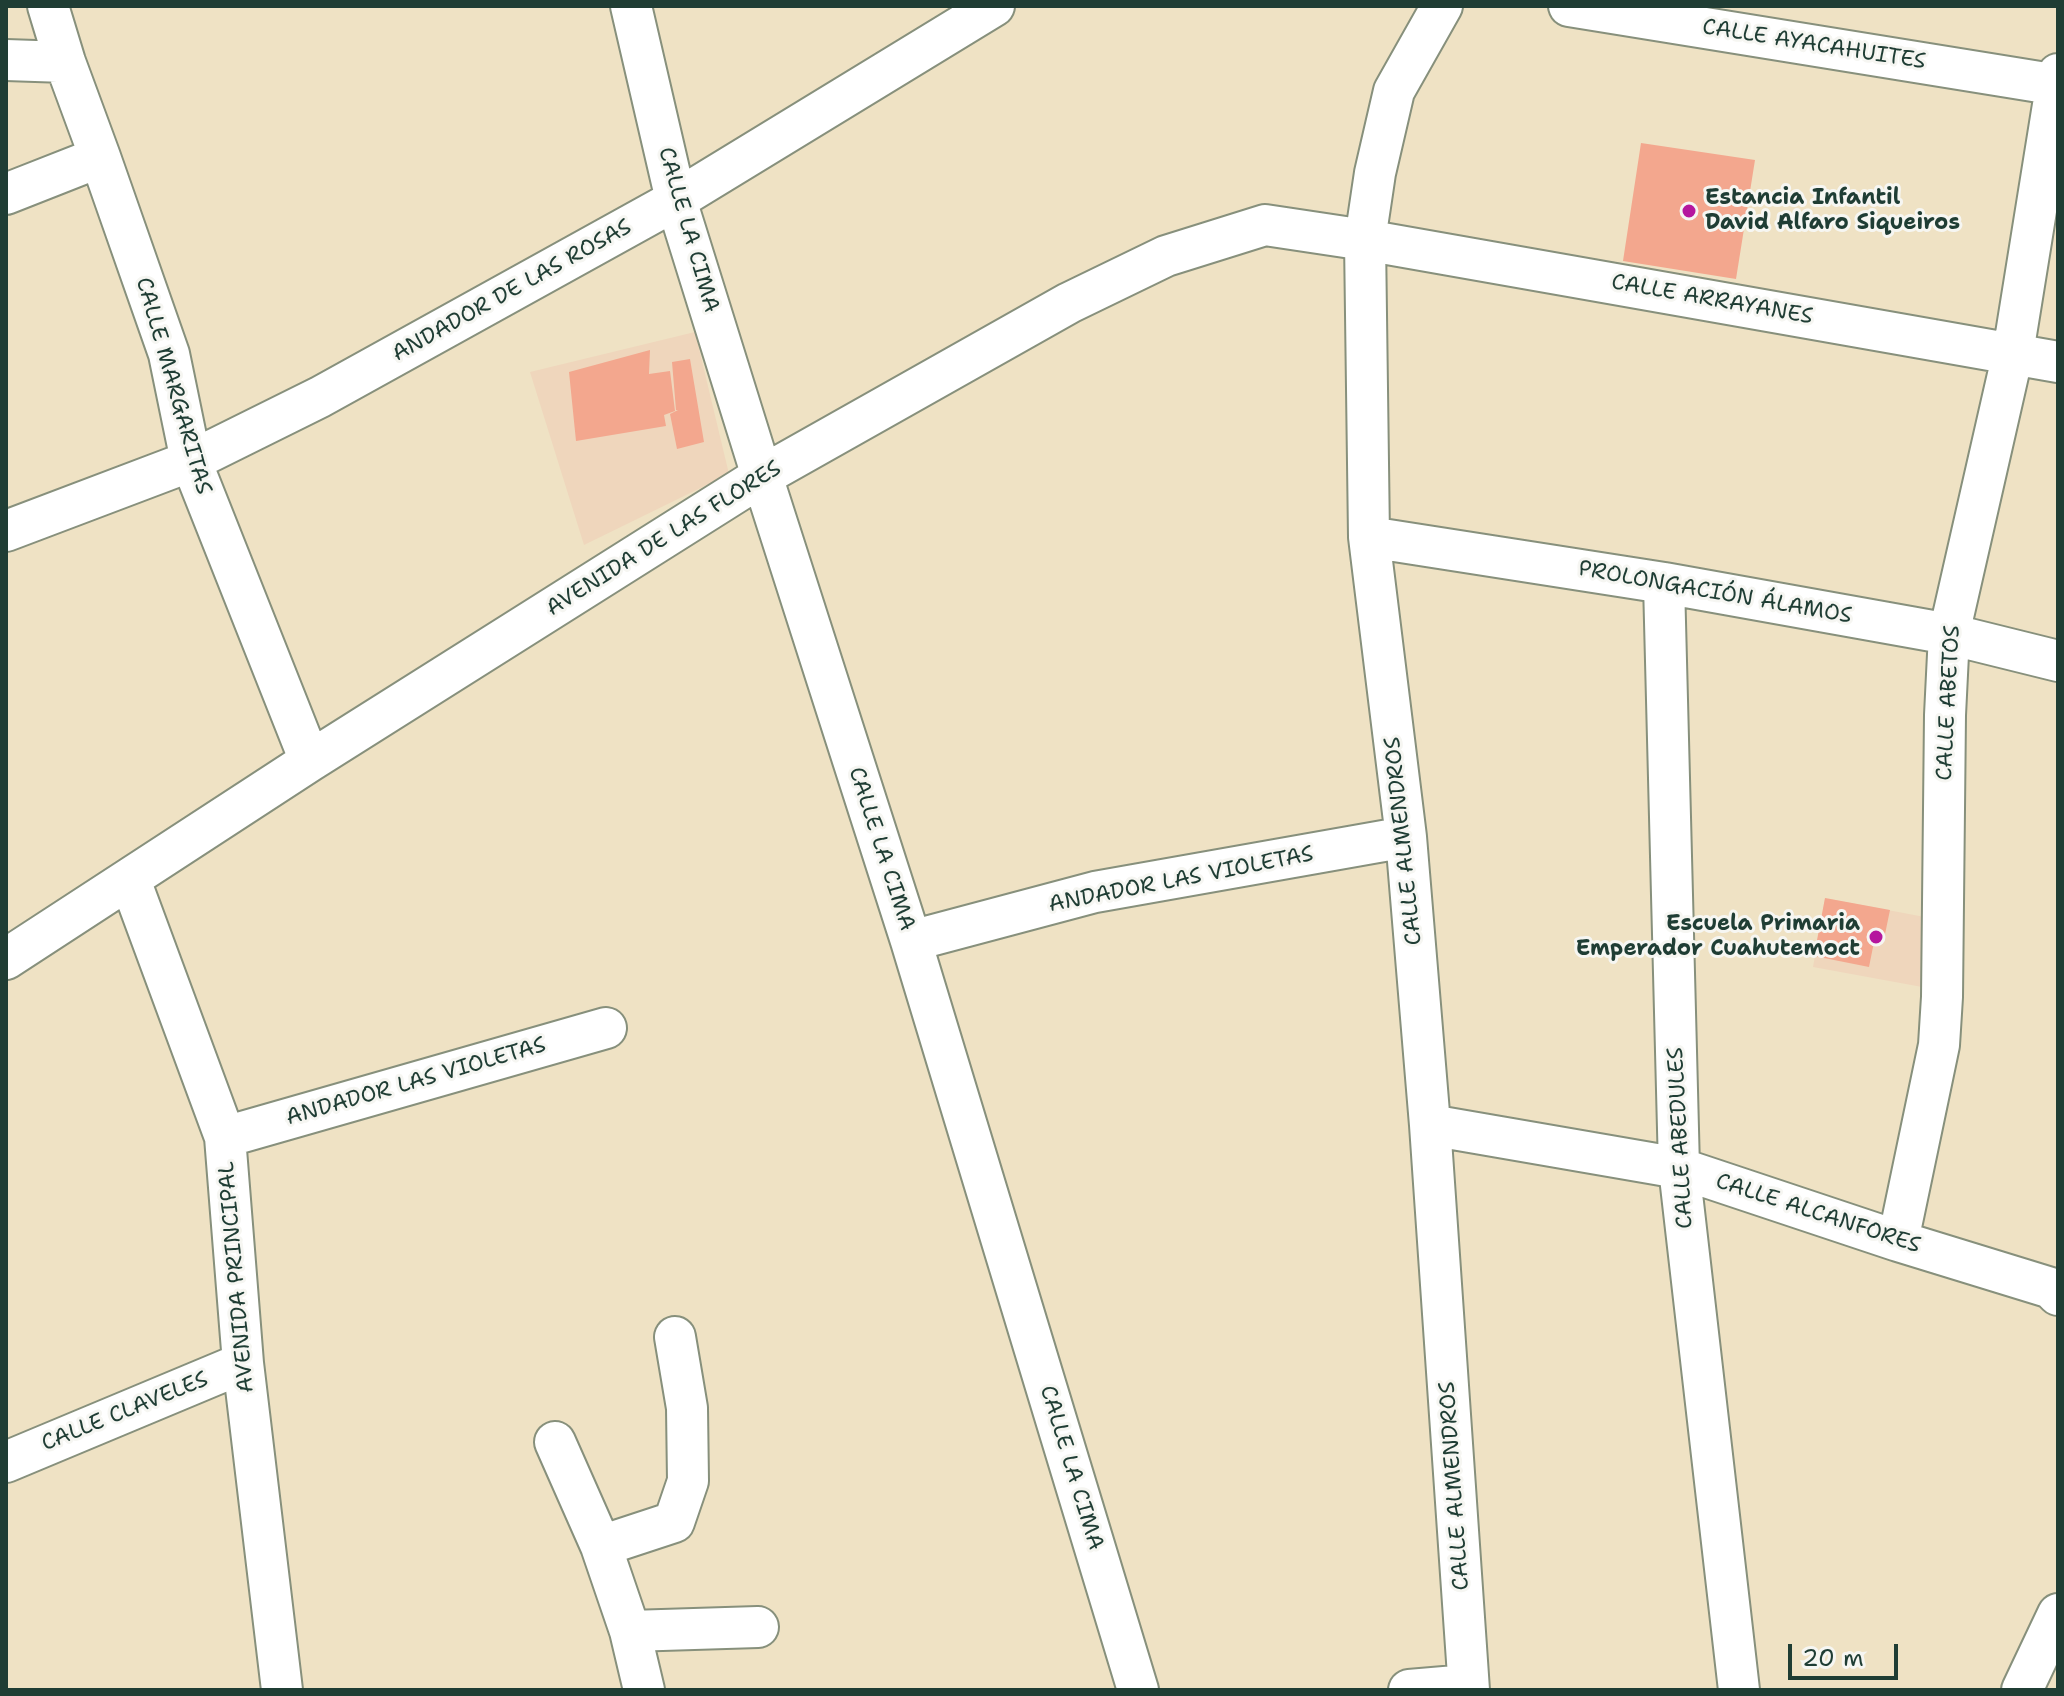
<!DOCTYPE html>
<html>
<head>
<meta charset="utf-8">
<style>
	body { margin:0 }
	#map { position:relative; width:2064px; height:1696px; overflow:hidden; background:#efe2c4; font-family:"Shantell Sans",sans-serif }
	canvas { display:block }
	.frame { position:absolute; inset:0; border:8px solid #1f3d34; pointer-events:none }
	.scale { position:absolute; left:1788px; top:1644px; width:110px; height:36px; box-sizing:border-box; border:4px solid #1f3d34; border-top:0; padding-left:10px; font-size:24px; line-height:28px; white-space:nowrap; color:#1f3d34; -webkit-text-stroke:6px #f6f6f2; paint-order:stroke }
</style>
</head>
<body>
<div id="map">
<canvas width="2064" height="1696"></canvas>
<div class="frame"></div>
<div class="scale">20 m</div>
</div>
<script>
const ctx = document.querySelector('canvas').getContext('2d');
ctx.lineJoin = 'round';
function fill(path, color) {
  ctx.fillStyle = color;
  ctx.fill(path, 'evenodd');
}
function stroke(path, color, width, dash) {
  ctx.strokeStyle = color;
  ctx.lineWidth = width;
  ctx.lineCap = dash ? 'butt' : 'round';
  ctx.setLineDash(dash || []);
  ctx.stroke(path);
}
function drawText(font, color, halo, rows, align = 'center') {
  ctx.font = font + ' "Shantell Sans",sans-serif';
  ctx.lineWidth = 6;
  ctx.setLineDash([]);
  ctx.textBaseline = 'middle';
  ctx.strokeStyle = halo;
  ctx.fillStyle = color;
  for (const [text, x, y, turn = 0] of rows) {
    ctx.save();
    ctx.translate(x, y);
    ctx.rotate((+turn || 0) * Math.PI / 180);
    ctx.textAlign = isNaN(turn) ? turn : align;
    if (halo) ctx.strokeText(text, 0, 0);
    ctx.fillText(text, 0, 0);
    ctx.restore();
  }
}
fill(new Path2D(`
	M695 332 729 474 584 545 530 372Z
	M1825 898 1935 919 1933 989 1813 967Z`), '#efd6bc');
fill(new Path2D(`
	M1641 143 1755 160 1736 279 1623 261Z
	M650 350 649 374 670 371 675 411 664 415 666 426 576 441 569 372Z
	M690 359 704 442 677 449 670 414 678 410H676L672 362Z
	M1825 898 1890 910 1884 939 1875 937 1869 967 1814 956Z`), '#f3a78e');
const minor = new Path2D(`
	M48 6 65 62 100 157 169 354 191 461 310 761
	M631 6 676 200 762 476 911 941 1138 1690
	M1442 6 1394 91 1375 173 1365 240 1369 537 1406 837 1430 1125 1469 1690
	M1569 6 2058 85
	M6 60 65 62
	M6 194 100 157
	M6 531 191 461 320 397 676 200 994 6
	M1369 537 1664 583 1949 634 2058 661
	M1664 583 1679 1168 1739 1690
	M130 880 225 1137 243 1363 282 1690
	M911 941 1095 892 1406 837
	M6 959 310 761 762 476 1069 303 1166 256 1265 225 1365 240 2058 362
	M1430 1125 1679 1168 1898 1241 2051 1288 2058 1295
	M225 1137 606 1028
	M1898 1241 1939 1045 1942 997 1945 715 1949 634 2013 353 2058 74
	M555 1442 601 1546 630 1631 644 1690
	M6 1462 243 1363
	M601 1546 674 1522 688 1481 687 1408 675 1337
	M630 1631 758 1627
	M1409 1690 1468 1685
	M2022 1690 2058 1614`);
stroke(minor, '#87907c', 44);
stroke(minor, '#fff', 40);
for (const [x, y, r, color] of [
	[1689,211,8,"#b5179e"],
	[1876,937,8,"#b5179e"]
]) {
  const dot = new Path2D();
  dot.arc(x, y, r, 0, 2 * Math.PI);
  ctx.fillStyle = color;
  ctx.fill(dot);
  stroke(dot, '#f6f6f2', 3);
}
drawText('22px', '#1f3d34', '#f6f6f2', [
	["CALLE AYACAHUITES",1814,45,9],
	["CALLE LA CIMA",688,230,74],
	["ANDADOR DE LAS ROSAS",512,291,-29],
	["CALLE ARRAYANES",1712,300,10],
	["CALLE MARGARITAS",173,386,74],
	["AVENIDA DE LAS FLORES",664,539,-32],
	["PROLONGACIÓN ÁLAMOS",1715,593,10],
	["CALLE ABETOS",1949,703,-87],
	["CALLE ALMENDROS",1404,841,-96],
	["CALLE LA CIMA",881,849,72],
	["ANDADOR LAS VIOLETAS",1181,880,-11],
	["ANDADOR LAS VIOLETAS",416,1082,-16],
	["CALLE ABEDULES",1681,1138,-93],
	["CALLE ALCANFORES",1818,1214,18],
	["AVENIDA PRINCIPAL",237,1277,-95],
	["CALLE CLAVELES",125,1412,-22],
	["CALLE LA CIMA",1071,1468,73],
	["CALLE ALMENDROS",1455,1486,-94]
]);
drawText('bold 22px', '#1f3d34', '#f6f6f2', [
	["Estancia Infantil",1705,198],
	["David Alfaro Siqueiros",1705,223],
	["Escuela Primaria",1860,924,"right"],
	["Emperador Cuahutemoct",1860,949,"right"]
], 'left');
</script>
</body>
</html>
